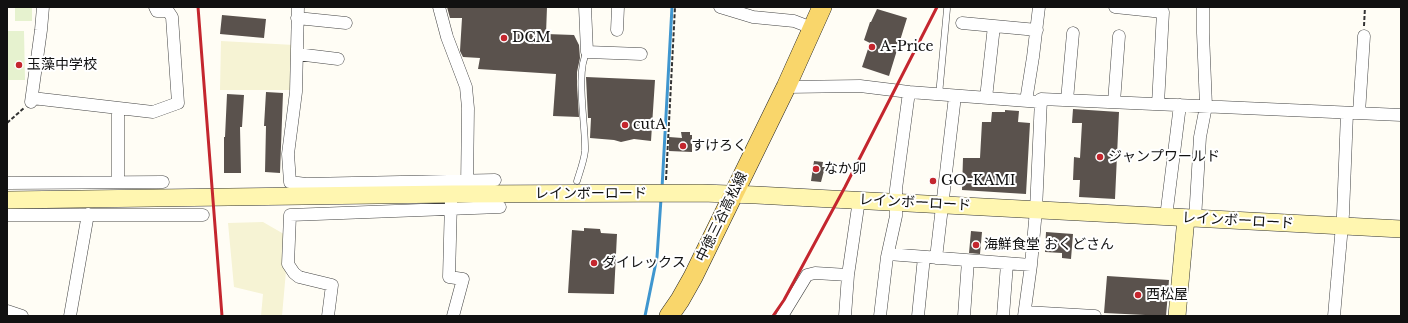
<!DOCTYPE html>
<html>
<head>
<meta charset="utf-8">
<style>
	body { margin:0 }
	#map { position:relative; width:1408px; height:323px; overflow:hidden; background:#fffdf5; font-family:"Libre Baskerville",serif }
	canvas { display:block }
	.frame { position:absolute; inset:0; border:8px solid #111; pointer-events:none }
</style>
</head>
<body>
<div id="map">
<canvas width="1408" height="323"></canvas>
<div class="frame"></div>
</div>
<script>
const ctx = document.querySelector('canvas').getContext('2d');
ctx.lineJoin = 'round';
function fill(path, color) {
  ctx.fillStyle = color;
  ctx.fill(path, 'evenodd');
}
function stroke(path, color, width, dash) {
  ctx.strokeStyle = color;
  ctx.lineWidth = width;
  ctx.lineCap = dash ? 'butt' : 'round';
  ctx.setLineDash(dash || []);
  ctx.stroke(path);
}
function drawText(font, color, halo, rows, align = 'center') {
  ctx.font = font + ' "Libre Baskerville","Noto Sans JP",serif';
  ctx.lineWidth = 4;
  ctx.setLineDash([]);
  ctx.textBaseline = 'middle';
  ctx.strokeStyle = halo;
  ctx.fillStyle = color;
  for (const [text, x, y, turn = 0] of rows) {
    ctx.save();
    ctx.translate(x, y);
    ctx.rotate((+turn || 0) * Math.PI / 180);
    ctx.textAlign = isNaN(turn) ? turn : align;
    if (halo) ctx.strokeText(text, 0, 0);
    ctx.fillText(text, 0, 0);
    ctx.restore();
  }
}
fill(new Path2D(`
	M221 41 294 45 293 90H220Z
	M263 222 289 237 282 316H261L263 294 234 287 228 223Z`), '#f6f3d4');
fill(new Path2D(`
	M15 7H32V21H15Z
	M7 31H24L25 80H7Z`), '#e6f2cf');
stroke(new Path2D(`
	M662 188 672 7
	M645 316 657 257 661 199`), '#3f96cf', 3);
fill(new Path2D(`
	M447 7H547L546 34 574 35 579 45 580 58 577 72V85L579 117 553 116 556 74 478 69 480 58 463 57 460 51 462 18H450Z
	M877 9 907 18 889 76 862 67 870 43 864 40 870 22H871Z
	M222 15 266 19 264 38 220 34Z
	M586 77 655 80 651 141 634 139 621 142 614 140 590 138 591 118H588Z
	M266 92 283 93 280 173 265 172 266 126H264Z
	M227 94 244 95 242 127H240L241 173H224V137H225Z
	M1073 109 1119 112 1115 199 1079 197 1080 180H1073L1074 157 1080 158 1082 123H1072Z
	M1005 110 1019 111 1018 122 1030 123 1026 194 962 190 963 158H980L982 122H991L992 112H1005Z
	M681 132H690V135H692V152L669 151V137L682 138Z
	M814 161 823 162 822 167H825L821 182 811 181Z
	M584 228 600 229 601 233 617 234 614 294 568 293 572 230 584 231Z
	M971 231 982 232 980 254 969 253Z
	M1046 232 1073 234 1071 259 1062 258V253L1045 252Z
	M1107 276 1169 280 1166 316 1104 313Z`), '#5a524d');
const lane = new Path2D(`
	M939 95 947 9
	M577 181C580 171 584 161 585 151 586 127 575 71 587 52`);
const street = new Path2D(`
	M298 7 296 92 288 154 290 182 306 184 495 180
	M439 7 447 37 466 87 468 108 467 187
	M585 7 587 52 641 54
	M720 7 753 17 794 21 812 28
	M1115 7 1163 12 1158 104
	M297 18 346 23
	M962 23 1037 30
	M617 30 618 7
	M297 54 338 59
	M786 87 860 86 909 92 1041 102
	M32 98 153 112 178 103 172 17 168 11H157L155 7
	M986 98 994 26
	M1067 100 1073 33
	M1026 101 1033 57 1039 7
	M31 102 41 30 43 7
	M1114 102 1119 36
	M1359 113 1364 36
	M118 182V108
	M7 183 163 182
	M451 201 449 277 463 279 453 316
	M7 215H203
	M1166 217 1180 105
	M1195 219 1200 137 1206 106 1203 33V7
	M888 254 1031 265
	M936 258 955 96
	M7 311 22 316
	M1025 312 1095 316
	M70 316 88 214
	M328 316 332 285 299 277 294 273 288 264 290 215 500 207
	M782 316 807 275 815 273 848 275
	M845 316 848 275 859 200
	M880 316 887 257 896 216V189L909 92
	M918 316 924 257
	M964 316 968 261
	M1003 316 1007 264
	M1024 316 1031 265 1036 210 1041 99 1401 115
	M1334 316 1343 214 1347 113`);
const secondary = new Path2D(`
	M7 200 451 194 702 193 756 195 1401 229
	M1177 316 1186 218`);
const primary = new Path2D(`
	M669 316 680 300 693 277 786 87 822 7`);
stroke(lane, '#444', 7);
stroke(street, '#444', 13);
stroke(secondary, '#333', 18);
stroke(primary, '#222', 20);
stroke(new Path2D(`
	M1364 26 1365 7
	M7 123 24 108
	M666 180 675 7`), '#333', 2, [4, 2]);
stroke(lane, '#fff', 6);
stroke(street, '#fff', 12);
stroke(secondary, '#fff6b0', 17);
stroke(primary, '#f9d66b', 19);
stroke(new Path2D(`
	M198 7 222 316
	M773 316 784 300 845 187 937 7`), '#c4262e', 3);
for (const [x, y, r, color] of [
	[504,38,4,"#c4262e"],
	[872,47,4,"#c4262e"],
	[19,65,4,"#c4262e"],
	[625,125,4,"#c4262e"],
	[683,146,4,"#c4262e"],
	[1100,157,4,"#c4262e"],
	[816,169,4,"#c4262e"],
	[933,181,4,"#c4262e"],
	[976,245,4,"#c4262e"],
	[594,263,4,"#c4262e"],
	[1138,295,4,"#c4262e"]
]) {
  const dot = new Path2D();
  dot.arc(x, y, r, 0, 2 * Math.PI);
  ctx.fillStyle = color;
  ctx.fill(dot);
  stroke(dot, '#fff', 1.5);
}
drawText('14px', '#111', '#fff', [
	["DCM",512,38],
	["A-Price",880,47],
	["玉藻中学校",27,65],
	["cutA",633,125],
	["すけろく",691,146],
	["ジャンプワールド",1108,157],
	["なか卯",824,169],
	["GO-KAMI",941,181],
	["海鮮食堂 おくどさん",984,245],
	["ダイレックス",602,263],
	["西松屋",1146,295]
], 'left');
drawText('14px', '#111', '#fff', [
	["レインボーロード",591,194],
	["レインボーロード",915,203,3],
	["中徳三谷高松線",722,217,-64],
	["レインボーロード",1238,221,3]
]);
</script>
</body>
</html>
